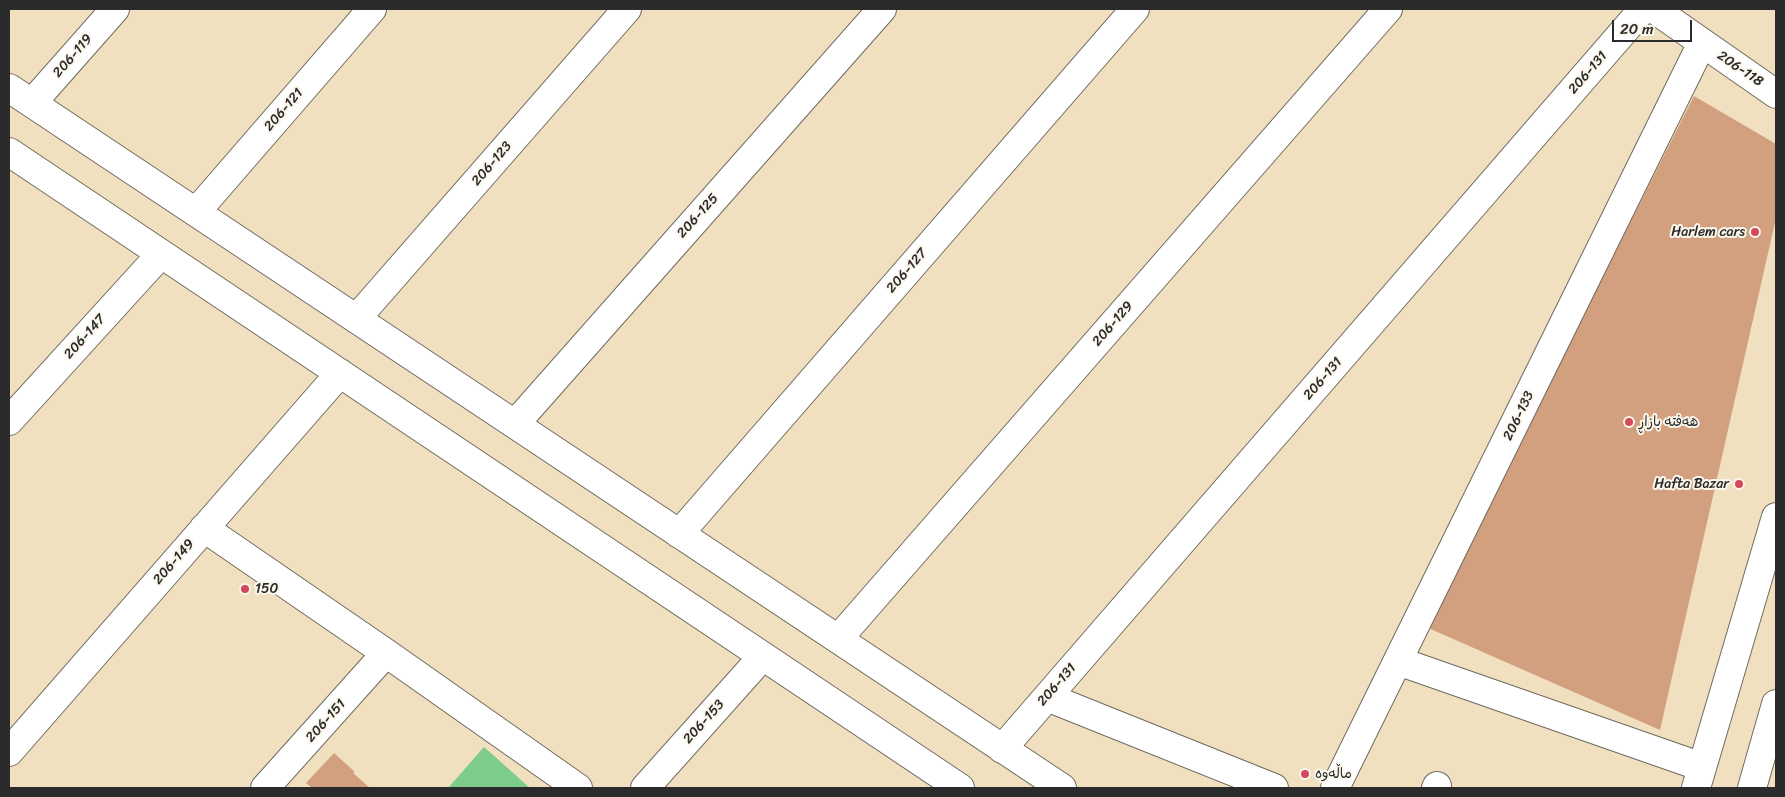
<!DOCTYPE html>
<html>
<head>
<meta charset="utf-8">
<style>
	body { margin:0 }
	#map { position:relative; width:1785px; height:797px; overflow:hidden; background:#f0e0c0; font-family:Sriracha,sans-serif }
	canvas { display:block }
	.frame { position:absolute; inset:0; border:10px solid #2b2b2b; pointer-events:none }
	.scale { position:absolute; left:1612px; top:20px; width:80px; height:22px; box-sizing:border-box; border:2px solid #2b2b2b; border-top:0; padding-left:6px; font-size:15px; line-height:18px; white-space:nowrap; color:#2b2b2b; -webkit-text-stroke:4px #fbf7ec; paint-order:stroke }
</style>
</head>
<body>
<div id="map">
<canvas width="1785" height="797"></canvas>
<div class="frame"></div>
<div class="scale">20 m</div>
</div>
<script>
const ctx = document.querySelector('canvas').getContext('2d');
ctx.lineJoin = 'round';
function fill(path, color) {
  ctx.fillStyle = color;
  ctx.fill(path, 'evenodd');
}
function stroke(path, color, width, dash) {
  ctx.strokeStyle = color;
  ctx.lineWidth = width;
  ctx.lineCap = dash ? 'butt' : 'round';
  ctx.setLineDash(dash || []);
  ctx.stroke(path);
}
function drawText(font, color, halo, rows, align = 'center') {
  ctx.font = font + ' Sriracha,"Playpen Sans Arabic",sans-serif';
  ctx.lineWidth = 4;
  ctx.setLineDash([]);
  ctx.textBaseline = 'middle';
  ctx.strokeStyle = halo;
  ctx.fillStyle = color;
  for (const [text, x, y, turn = 0] of rows) {
    ctx.save();
    ctx.translate(x, y);
    ctx.rotate((+turn || 0) * Math.PI / 180);
    ctx.textAlign = isNaN(turn) ? turn : align;
    if (halo) ctx.strokeText(text, 0, 0);
    ctx.fillText(text, 0, 0);
    ctx.restore();
  }
}
fill(new Path2D(`
	M484 747 530 788H448Z`), '#7dcc8c');
fill(new Path2D(`
	M1694 96 1776 144V218L1660 730 1426 627Z
	M334 753 355 772 353 773 370 788H312L306 783Z`), '#d29f7f');
const minor = new Path2D(`
	M1654 9 1776 94
	M9 88 1062 788
	M32 103 115 9
	M9 152 960 788
	M196 212 372 9
	M356 319 627 9
	M9 421 161 254
	M515 424 882 9
	M204 528 386 653 578 788
	M679 534 1135 9
	M838 639 1388 9
	M1398 661 1702 767
	M1047 697 1274 788
	M1002 749 1643 9
	M9 752 340 373
	M265 788 386 653
	M645 788 763 656
	M1335 788 1702 43
	M1436 788 1437 786`);
const major = new Path2D(`
	M1696 788 1776 517`);
const highway = new Path2D(`
	M1775 523H1776
	M1752 788 1776 704`);
stroke(minor, '#706a5f', 30);
stroke(major, '#706a5f', 30);
stroke(highway, '#706a5f', 30);
stroke(minor, '#fff', 28);
stroke(major, '#fff', 28);
stroke(highway, '#fff', 28);
for (const [x, y, r, color] of [
	[1755,232,5,"#d1495b"],
	[1629,422,5,"#d1495b"],
	[1739,484,5,"#d1495b"],
	[245,589,5,"#d1495b"],
	[1305,774,5,"#d1495b"]
]) {
  const dot = new Path2D();
  dot.arc(x, y, r, 0, 2 * Math.PI);
  ctx.fillStyle = color;
  ctx.fill(dot);
  stroke(dot, '#fbf7ec', 2);
}
drawText('14px', '#2b2b2b', '#fbf7ec', [
	["206-119",73,56,-49],
	["206-118",1740,69,34],
	["206-131",1588,73,-49],
	["206-121",284,110,-49],
	["206-123",492,164,-49],
	["206-125",698,216,-48],
	["206-127",907,271,-49],
	["206-129",1113,324,-49],
	["206-147",85,337,-48],
	["206-131",1323,379,-49],
	["206-133",1519,416,-64],
	["206-149",174,562,-49],
	["206-131",1057,685,-49],
	["206-151",326,721,-48],
	["206-153",704,722,-48]
]);
drawText('14px', '#2b2b2b', '#fbf7ec', [
	["Harlem cars",1745,232,"right"],
	["هەفتە بازاڕ",1639,422],
	["Hafta Bazar",1729,484,"right"],
	["150",255,589],
	["ماڵەوە",1315,774]
], 'left');
</script>
</body>
</html>
